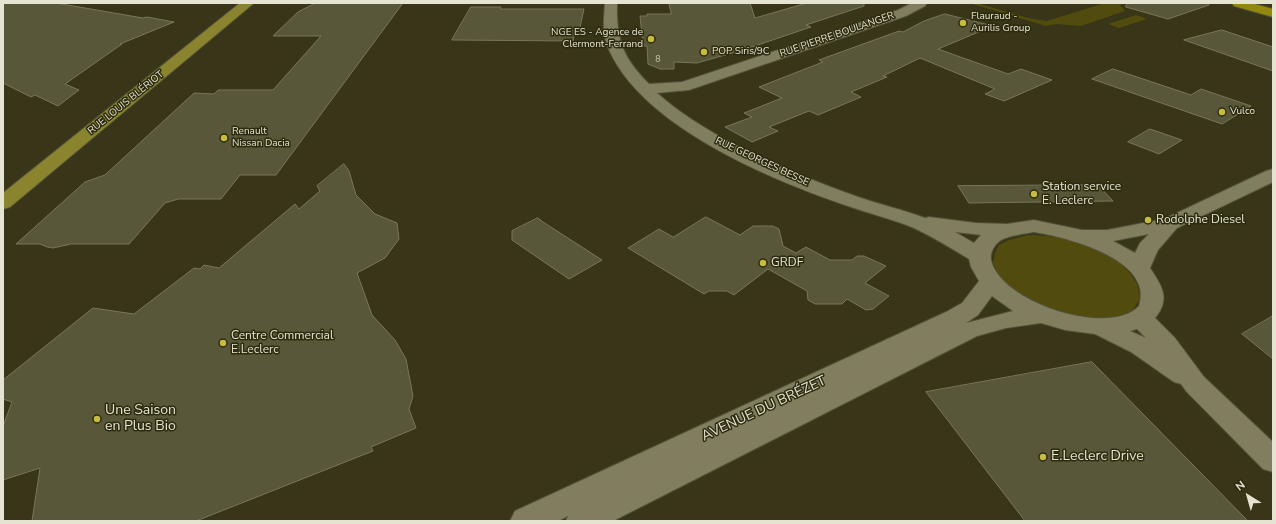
<!DOCTYPE html>
<html>
<head>
<meta charset="utf-8">
<style>
	body { margin:0 }
	#map { position:relative; width:1276px; height:524px; overflow:hidden; background:#383518; font-family:"Nunito Sans",sans-serif }
	canvas { display:block }
	.frame { position:absolute; inset:0; border:4px solid #e5e4d3; pointer-events:none }
	.north { position:absolute; left:1228px; top:476px; width:40px; height:40px; -webkit-text-stroke:3px #2d2b0e; paint-order:stroke; rotate:323deg; font-size:11px; font-weight:700; line-height:16px; text-align:center; color:#e5e4d3 }
	.north::after { content:''; display:block; margin:auto; width:14px; height:18px; background:#e5e4d3; clip-path:polygon(50% 0,100% 100%,50% 72%,0 100%) }
</style>
</head>
<body>
<div id="map">
<canvas width="1276" height="524"></canvas>
<div class="frame"></div>
<div class="north">N</div>
</div>
<script>
const ctx = document.querySelector('canvas').getContext('2d');
ctx.lineJoin = 'round';
function fill(path, color) {
  ctx.fillStyle = color;
  ctx.fill(path, 'evenodd');
}
function stroke(path, color, width, dash) {
  ctx.strokeStyle = color;
  ctx.lineWidth = width;
  ctx.lineCap = dash ? 'butt' : 'round';
  ctx.setLineDash(dash || []);
  ctx.stroke(path);
}
function drawText(font, color, halo, rows, align = 'center') {
  ctx.font = font + ' "Nunito Sans",sans-serif';
  ctx.lineWidth = 3;
  ctx.setLineDash([]);
  ctx.textBaseline = 'middle';
  ctx.strokeStyle = halo;
  ctx.fillStyle = color;
  for (const [text, x, y, turn = 0] of rows) {
    ctx.save();
    ctx.translate(x, y);
    ctx.rotate((+turn || 0) * Math.PI / 180);
    ctx.textAlign = isNaN(turn) ? turn : align;
    if (halo) ctx.strokeText(text, 0, 0);
    ctx.fillText(text, 0, 0);
    ctx.restore();
  }
}
fill(new Path2D(`
	M969 3H977L1028 18 1047 21 1105 3H1128L1120 5 1125 11 1081 26 1056 24 1046 26Z
	M1136 15 1147 19 1119 28 1108 24Z
	M1029 235C1066 235 1118 248 1137 284 1139 288 1139 294 1140 299L1132 311 1108 320 1060 314 1012 291 999 278 993 263 995 253 999 245 1009 240Z`), '#514c0d');
const building = new Path2D(`
	M3 3H56L143 18 147 17 174 22 120 44H122L65 84 79 90 58 106 35 95 31 97 3 83Z
	M316 3H403L276 175H240L221 199H178L165 203 129 244H71L53 248 47 247 40 244H16L85 182 105 175 194 93 214 94 218 90H273L321 36H273L298 12Z
	M669 3H750L755 18 807 3H864V6L806 25 811 27 746 49 697 63 674 62V69H660L648 64 647 46H643L640 16H647V14H671Z
	M1127 3H1208L1209 5 1168 19 1126 7Z
	M471 7H501L500 9H584L579 32H575L573 41 452 40Z
	M945 14 993 26 938 49 1008 74 1021 69 1052 80 1004 101 985 94 995 89 920 58 883 76 887 77 851 92 861 97 818 115 809 111 769 127 778 131 752 142 725 127 752 117 744 113 782 98 759 87 823 62 819 60 899 31 903 32 924 21Z
	M1222 30 1273 47V71L1184 40Z
	M1113 69 1191 95 1201 89 1251 106 1222 124 1092 79Z
	M1150 129 1182 140 1159 154 1128 142Z
	M344 164 349 171 356 195 375 214 397 223 399 239 385 258 357 273 372 315 395 340 406 359 413 396 409 409 416 428 371 447 373 451 196 521H32L40 468 3 480V426L12 402 3 399V380L93 308 134 314 194 268 200 269 204 265 219 268 295 204 299 209 320 191 317 186Z
	M1098 185 1113 201 969 203 958 186Z
	M706 217 740 235 753 226H773L779 229 783 246 796 253 806 247 830 260H852L857 256H864L886 266 865 283 889 296 873 309 866 310 847 299 842 304H815L808 300 807 291 768 269 734 295 727 291H709L704 294 628 248 659 229 673 237Z
	M538 218 543 222 602 260 569 279 512 240V231Z
	M1273 316V359L1242 334Z
	M1092 362 1248 521H1025L926 392Z`);
fill(building, '#595739');
stroke(building, '#797758', 1);
const minor = new Path2D(`
	M605 3H617C616 40 623 58 649 84L682 82 898 10 912 3H927L925 6 906 16 689 90 657 93C708 139 796 175 861 198 882 205 904 210 925 218L929 217 976 223 1007 224 1034 220 1082 230H1107L1164 219 1266 171 1273 169V182L1177 228 1158 250 1150 268C1162 286 1171 299 1155 318L1175 338 1204 377 1273 442V472L1263 469 1186 391 1181 384 1174 382 1131 352 1095 334 1065 330 1041 323 1006 328 977 336 613 521H566L568 516 558 521H510L515 511 946 312 962 303 979 281 971 267 969 259C951 248 933 237 914 228 893 219 870 214 848 206 771 180 638 125 607 45 602 32 604 16 605 3ZM955 232 981 235 974 243ZM1034 232C1065 237 1155 259 1139 306 1109 338 1000 302 991 260 990 252 994 245 1001 240 1011 235 1023 234 1034 232ZM1149 234 1140 243 1135 253 1113 241ZM992 296 1013 311 966 323 978 315ZM1137 329 1146 338 1130 331Z`);
const major = new Path2D(`
	M240 3H254L10 207 3 209V193Z`);
const highway = new Path2D(`
	M1232 3H1251L1273 9V17L1234 6Z`);
stroke(minor, '#525138', 2);
stroke(major, '#525138', 2);
stroke(highway, '#525138', 2);
fill(minor, '#807e5f');
fill(major, '#8a842e');
fill(highway, '#91880d');
for (const [x, y, r, color] of [
	[963,23,4,"#c6bc3d"],
	[651,39,4,"#c6bc3d"],
	[704,52,4,"#c6bc3d"],
	[1222,112,4,"#c6bc3d"],
	[224,138,4,"#c6bc3d"],
	[1034,194,4,"#c6bc3d"],
	[1148,220,4,"#c6bc3d"],
	[763,263,4,"#c6bc3d"],
	[223,343,4,"#c6bc3d"],
	[97,419,4,"#c6bc3d"],
	[1043,457,4,"#c6bc3d"]
]) {
  const dot = new Path2D();
  dot.arc(x, y, r, 0, 2 * Math.PI);
  ctx.fillStyle = color;
  ctx.fill(dot);
  stroke(dot, '#2d2b0e', 1.5);
}
drawText('9px', '#c2c1ac', null, [
	["8",658,60]
]);
drawText('10px', '#e5e4d3', '#2d2b0e', [
	["Flauraud -",971,17],
	["Aurilis Group",971,29],
	["NGE ES - Agence de",643,33,"right"],
	["Clermont-Ferrand",643,45,"right"],
	["POP Siris/9C",712,52],
	["Vulco",1230,112],
	["Renault",232,132],
	["Nissan Dacia",232,144]
], 'left');
drawText('10px', '#e5e4d3', '#2d2b0e', [
	["RUE PIERRE BOULANGER",837,35,-19],
	["RUE LOUIS BLÉRIOT",126,103,-39],
	["RUE GEORGES BESSE",762,162,25]
]);
drawText('12px', '#e5e4d3', '#2d2b0e', [
	["Station service",1042,187],
	["E. Leclerc",1042,201],
	["Rodolphe Diesel",1156,220],
	["GRDF",771,263],
	["Centre Commercial",231,336],
	["E.Leclerc",231,350]
], 'left');
drawText('14px', '#e5e4d3', '#2d2b0e', [
	["AVENUE DU BRÉZET",764,409,-25]
]);
drawText('14px', '#e5e4d3', '#2d2b0e', [
	["Une Saison",105,411],
	["en Plus Bio",105,427],
	["E.Leclerc Drive",1051,457]
], 'left');
</script>
</body>
</html>
